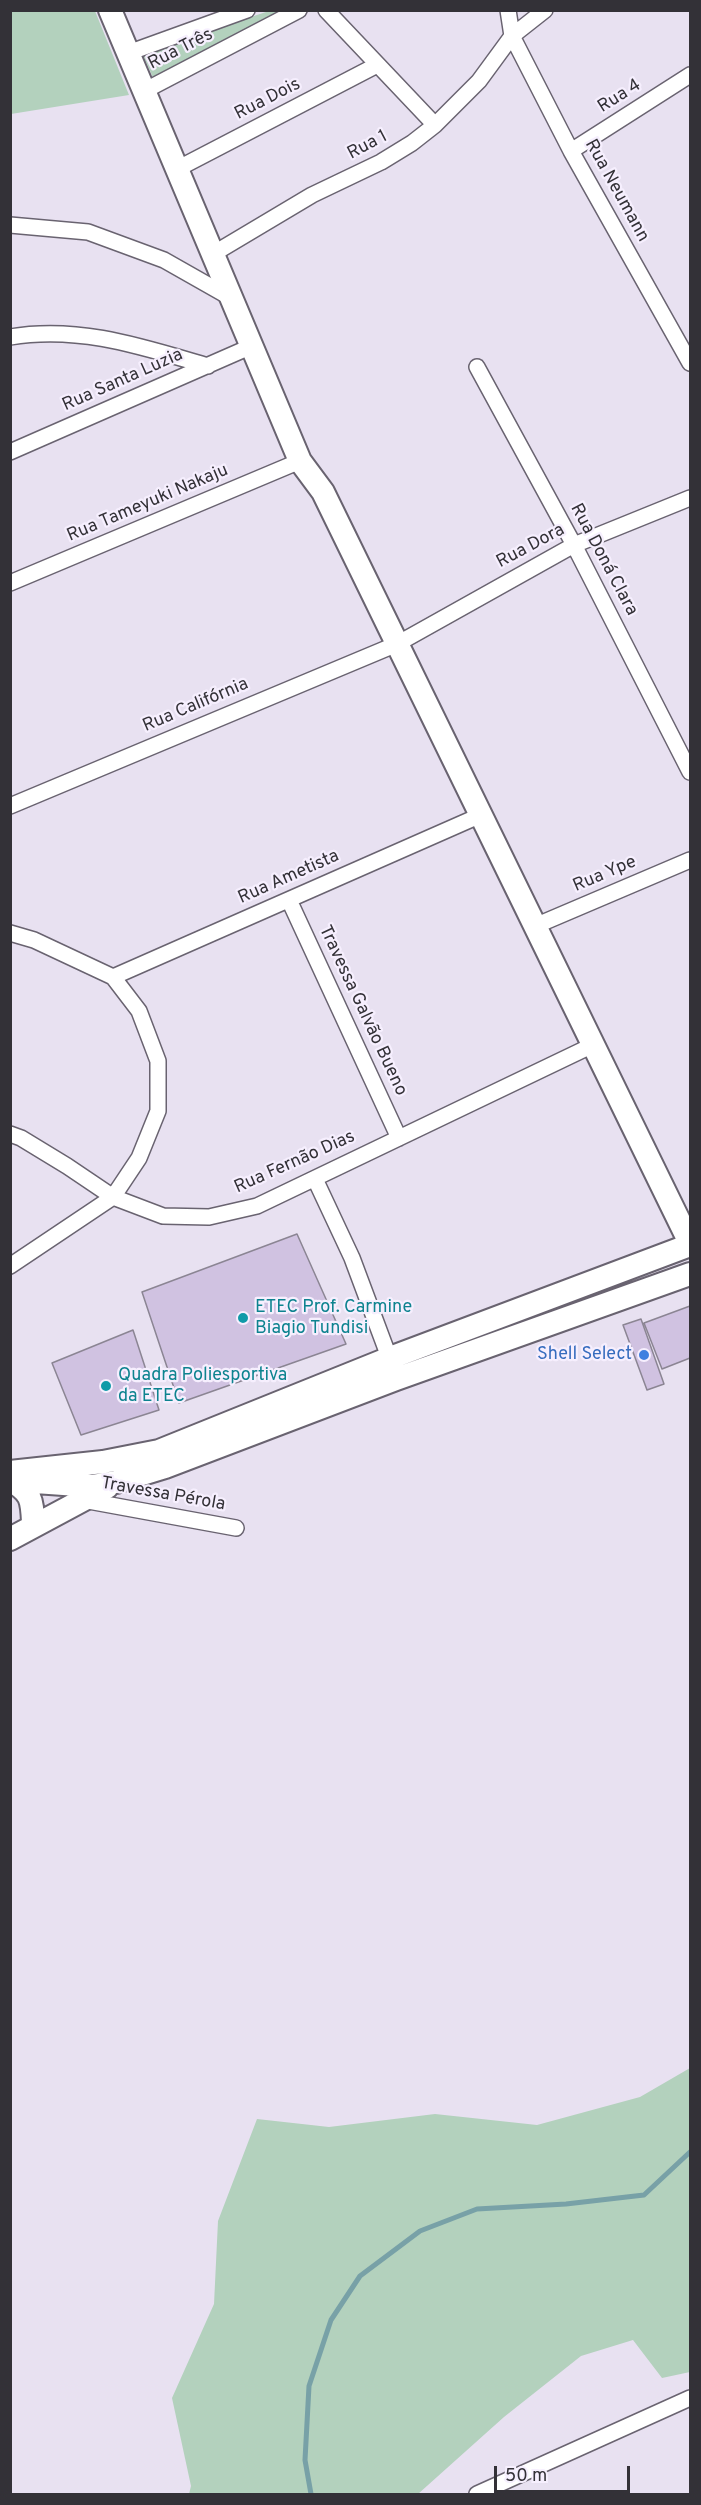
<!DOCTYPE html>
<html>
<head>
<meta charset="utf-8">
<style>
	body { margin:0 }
	#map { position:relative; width:701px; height:2505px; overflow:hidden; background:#e8e1f1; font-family:Overpass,sans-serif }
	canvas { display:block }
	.frame { position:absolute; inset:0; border:12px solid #333137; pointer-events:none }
	.scale { position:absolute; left:494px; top:2466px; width:136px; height:27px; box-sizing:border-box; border:3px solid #333137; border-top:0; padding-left:8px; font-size:18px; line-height:21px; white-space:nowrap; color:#333137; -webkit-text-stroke:4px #f6effe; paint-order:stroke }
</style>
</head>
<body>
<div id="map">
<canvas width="701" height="2505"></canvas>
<div class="frame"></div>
<div class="scale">50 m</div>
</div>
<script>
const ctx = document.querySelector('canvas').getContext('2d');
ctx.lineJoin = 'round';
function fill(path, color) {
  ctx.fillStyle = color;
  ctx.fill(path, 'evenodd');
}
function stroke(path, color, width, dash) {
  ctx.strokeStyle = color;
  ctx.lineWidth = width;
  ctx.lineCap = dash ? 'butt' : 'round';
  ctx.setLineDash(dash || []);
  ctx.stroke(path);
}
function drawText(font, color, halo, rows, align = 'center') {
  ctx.font = font + ' Overpass,sans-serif';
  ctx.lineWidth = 4.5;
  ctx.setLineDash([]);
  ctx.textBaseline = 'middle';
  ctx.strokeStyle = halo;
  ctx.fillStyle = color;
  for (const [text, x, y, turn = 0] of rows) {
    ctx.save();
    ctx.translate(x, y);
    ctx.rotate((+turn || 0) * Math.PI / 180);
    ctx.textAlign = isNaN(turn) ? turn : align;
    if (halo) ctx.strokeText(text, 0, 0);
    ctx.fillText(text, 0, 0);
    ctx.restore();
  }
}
fill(new Path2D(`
	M11 10 95 11 129 95 11 114Z
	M269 11H283L155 82 142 53Z
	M690 2068V2372L662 2378 633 2340 581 2356 504 2417 418 2494H189L191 2486 172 2398 214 2304 218 2221 257 2119 329 2127 435 2114 537 2125 640 2097Z`), '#b3d1bd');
stroke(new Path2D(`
	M311 2494 305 2460 309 2386 331 2320 360 2276 420 2231 477 2209 566 2204 644 2195 690 2152`), '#78a1a7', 5);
const building = new Path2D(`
	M297 1234 346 1344 179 1403 142 1292Z
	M690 1306V1358L662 1369 644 1323Z
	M641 1319 664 1384 647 1390 623 1325Z
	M133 1330 159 1410 81 1435 52 1363Z`);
fill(building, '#d0c2e1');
stroke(building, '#8b8593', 1.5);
const minor = new Path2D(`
	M326 10 435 125
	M508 10 512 36 571 151 690 363
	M128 53 247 10
	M144 91 299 10
	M571 151 690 75
	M177 169 377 65
	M10 225 88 232 164 260 231 298
	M213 254 312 195 381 162 412 143 435 125 479 81 512 36 545 10
	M10 337C79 325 143 347 208 366
	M477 367 574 545 690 772
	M10 452 252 346
	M10 583 300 461
	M10 806 397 644 574 545 690 498
	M289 900 399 1138
	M535 926 690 860
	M10 933 34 940 113 977 139 1011 158 1061V1111L139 1158 113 1197 10 1266
	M113 977 481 815
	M10 1134 21 1138 67 1166 113 1197 163 1216 209 1217 257 1206 593 1045
	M315 1179 352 1258 392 1365
	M83 1500 236 1528
	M477 2494 690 2398`);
const secondary = new Path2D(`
	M110 10 300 461 323 492 690 1243
	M10 1472 103 1462 159 1451 390 1358 690 1245
	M10 1480C31 1493 32 1498 33 1522
	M21 1481 92 1486 116 1482 165 1467 396 1379 690 1274
	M10 1539 107 1487`);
stroke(minor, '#696370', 18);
stroke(secondary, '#696370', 26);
stroke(minor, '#fff', 15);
stroke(secondary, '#fff', 22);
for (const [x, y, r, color] of [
	[243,1318,6,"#0f9aa8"],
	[644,1355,6,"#3f7fe0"],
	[106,1386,6,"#0f9aa8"]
]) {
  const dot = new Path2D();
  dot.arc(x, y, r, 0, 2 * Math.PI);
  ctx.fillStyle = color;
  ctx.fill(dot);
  stroke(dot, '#f6effe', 2);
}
drawText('18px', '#333137', '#f6effe', [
	["Rua Três",181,50,-27],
	["Rua 4",620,97,-32],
	["Rua Dois",268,100,-27],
	["Rua 1",368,146,-28],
	["Rua Neumann",616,191,61],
	["Rua Santa Luzia",123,381,-24],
	["Rua Tameyuki Nakaju",148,504,-23],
	["Rua Dora",531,547,-28],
	["Rua Doná Clara",603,560,62],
	["Rua Califórnia",196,706,-23],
	["Rua Ype",605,875,-23],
	["Rua Ametista",289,878,-24],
	["Travessa Galvão Bueno",362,1011,65],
	["Rua Fernão Dias",295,1163,-24],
	["Travessa Pérola",163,1495,10]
]);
drawText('18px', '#0d838f', '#f6effe', [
	["ETEC Prof. Carmine",255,1308],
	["Biagio Tundisi",255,1329],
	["Quadra Poliesportiva",118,1376],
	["da ETEC",118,1397]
], 'left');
drawText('18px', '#366cbe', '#f6effe', [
	["Shell Select",632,1355]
], 'right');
</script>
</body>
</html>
